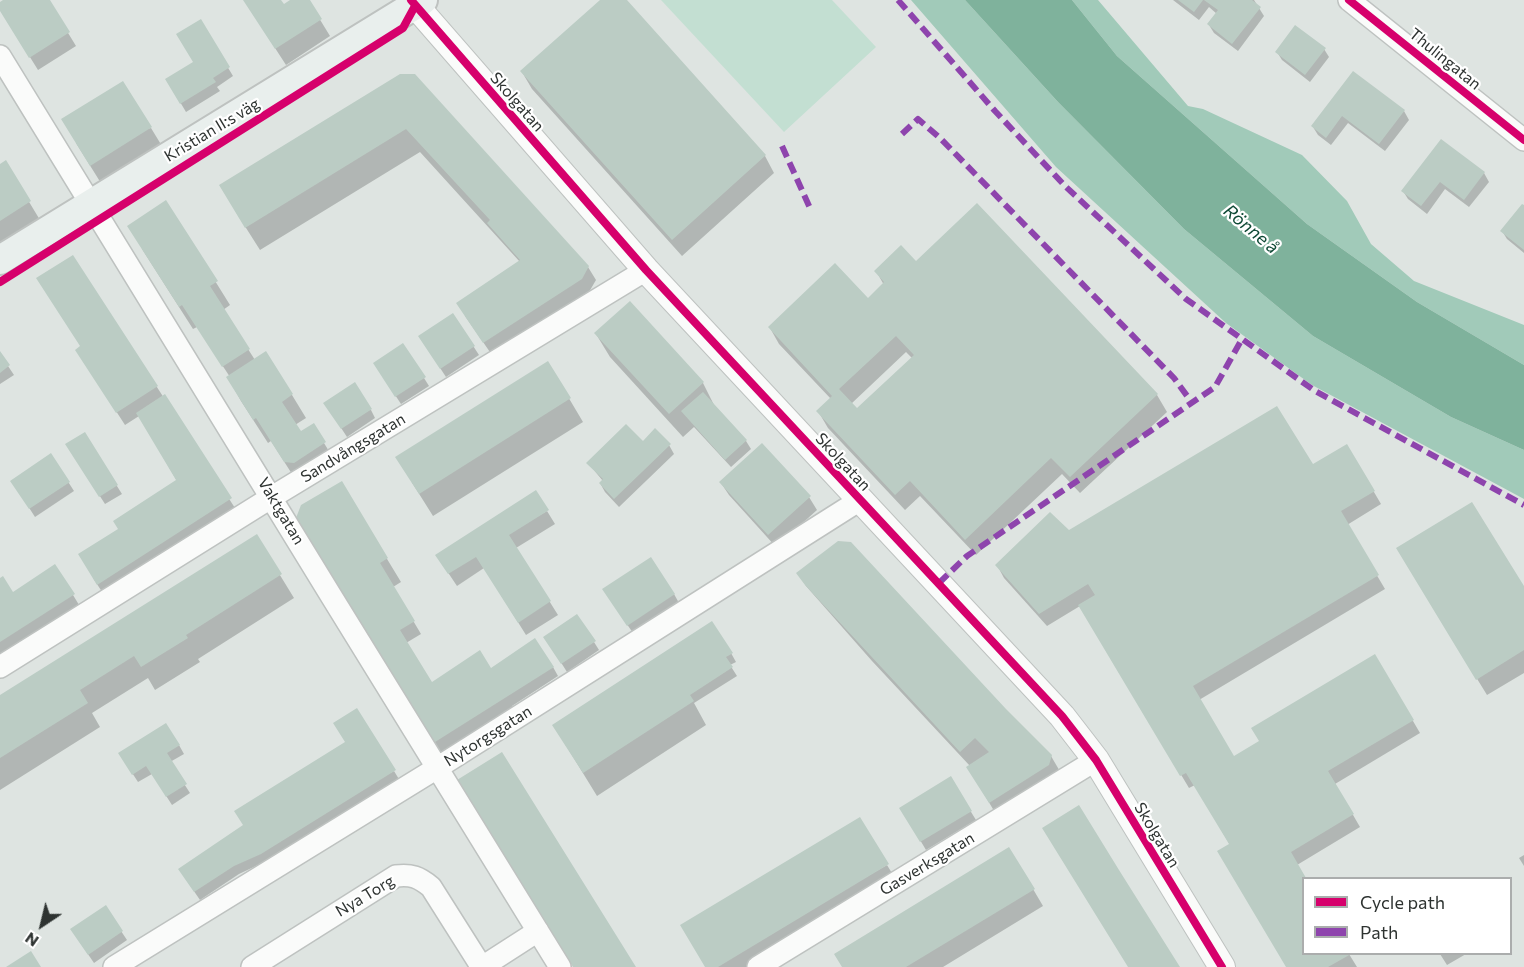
<!DOCTYPE html>
<html>
<head>
<meta charset="utf-8">
<style>
	body { margin:0 }
	#map { position:relative; width:1524px; height:967px; overflow:hidden; background:#dee4e1; font-family:Commissioner,sans-serif }
	canvas { display:block }
	.legend { position:absolute; left:1302px; top:877px; width:210px; height:78px; box-sizing:border-box; background:#fff; border:2px solid #abadad; margin:0; padding:8px 10px; list-style:none; font-size:18px; color:#2e3331 }
	.legend li { display:flex; align-items:center; gap:12px; height:30px }
	.legend b { width:30px; border:2px solid #abadad }
	.north { position:absolute; left:12px; top:895px; width:60px; height:60px; -webkit-text-stroke:4px #fff; paint-order:stroke; rotate:215deg; font-size:16px; font-weight:700; line-height:24px; text-align:center; color:#2e3331 }
	.north::after { content:''; display:block; margin:auto; width:21px; height:27px; background:#2e3331; clip-path:polygon(50% 0,100% 100%,50% 72%,0 100%) }
</style>
</head>
<body>
<div id="map">
<canvas width="1524" height="967"></canvas>
<ul class="legend">
<li><b style="height:8px;background:#d6006c"></b>Cycle path</li>
<li><b style="height:8px;background:#8e44ad"></b>Path</li>
</ul>
<div class="north">N</div>
</div>
<script>
const ctx = document.querySelector('canvas').getContext('2d');
ctx.lineJoin = 'round';
function fill(path, color) {
  ctx.fillStyle = color;
  ctx.fill(path, 'evenodd');
}
function stroke(path, color, width, dash) {
  ctx.strokeStyle = color;
  ctx.lineWidth = width;
  ctx.lineCap = dash ? 'butt' : 'round';
  ctx.setLineDash(dash || []);
  ctx.stroke(path);
}
function drawText(font, color, halo, rows, align = 'center') {
  ctx.font = font + ' Commissioner,sans-serif';
  ctx.lineWidth = 4.5;
  ctx.setLineDash([]);
  ctx.textBaseline = 'middle';
  ctx.strokeStyle = halo;
  ctx.fillStyle = color;
  for (const [text, x, y, turn = 0] of rows) {
    ctx.save();
    ctx.translate(x, y);
    ctx.rotate((+turn || 0) * Math.PI / 180);
    ctx.textAlign = isNaN(turn) ? turn : align;
    if (halo) ctx.strokeText(text, 0, 0);
    ctx.fillText(text, 0, 0);
    ctx.restore();
  }
}
fill(new Path2D(`
	M661 0H832L876 47 784 132Z`), '#c3dfd2');
fill(new Path2D(`
	M911 0H965L1058 102 1184 229 1313 336 1451 417 1524 450V499L1312 385 1226 323 1056 167Z
	M1072 0H1098L1188 106 1203 109 1302 155 1347 201 1371 244 1414 281 1524 325V365L1417 302 1307 224 1117 56Z`), '#a1cab9');
fill(new Path2D(`
	M965 0H1072L1117 56 1307 224 1417 302 1524 365V450L1451 417 1313 336 1184 229 1058 102Z`), '#7fb29c');
fill(new Path2D(`
	M6 0H48L76 46 38 70 0 9V3Z
	M244 0H280L283 6 292 0H308L330 36 286 65Z
	M602 0H624L765 156 774 173 682 256 532 89 522 72Z
	M1173 0H1254L1264 16 1238 51 1214 33 1209 25 1217 14 1209 7 1199 20Z
	M200 21 233 76 217 87 220 91 186 112 167 80 195 63Z
	M1324 49 1329 57 1310 82 1282 60 1277 52Z
	M1354 73 1404 111 1409 120 1385 151 1348 123 1331 145 1318 135 1313 127Z
	M400 75 588 267 596 280 589 292 492 355 465 316 520 262 420 152 260 250 234 209Z
	M151 128 165 151 104 188 76 143Z
	M1441 141 1484 173 1489 182 1469 207 1445 189 1427 214 1408 199 1403 191Z
	M5 162 43 225 0 252V166Z
	M166 202 230 305 223 310 255 360 265 354 292 395 306 418 295 425 300 433 313 425 338 466 299 485 271 441 268 443 241 401 228 378 230 377 197 327 193 329 142 249Z
	M1524 207V253L1507 239 1502 231Z
	M73 257 244 522 112 607 93 578 119 529 177 481 139 416 125 425 85 363 81 348Z
	M916 263 1157 395 1167 412 1080 493 1062 474 976 555 920 496 905 510 828 428 818 411 831 399 779 344 770 328 868 300 884 285 876 271ZM906 352 912 358 857 410 851 404Z
	M453 315 479 355 446 377 425 345Z
	M596 334 703 383 715 407 746 441 751 449 731 467 694 427 683 437 610 357Z
	M0 354 14 375 0 384Z
	M548 363 583 422 433 516 411 481Z
	M380 372 424 378 429 386 401 404Z
	M371 410 375 418 347 437 330 411Z
	M84 434 122 494 105 504 72 453Z
	M643 443 669 445 674 454 619 507 605 492 600 483 603 481 588 463Z
	M1347 446 1381 504 1347 525 1385 589 1199 700 1234 758 1260 742 1375 656 1420 733 1335 784 1360 827 1297 865 1305 878 1304 954H1349L1357 967H1287L1230 845 1195 785 1189 788 1080 606 1047 626 1004 578 997 565 1068 532 1312 466Z
	M51 455 74 491 35 517 17 489Z
	M341 483 401 582 393 587 421 634 406 643 432 684 490 670 553 667 558 676 512 706 521 721 440 763Z
	M721 483 809 497 817 510 776 547 729 495Z
	M547 511 555 524 516 548 558 615 526 635 484 568 457 586 445 568Z
	M256 536 294 598 198 659 200 662 155 690 148 678 92 713 100 727 0 790V697Z
	M1407 565 1524 589V673L1487 695Z
	M798 573 1051 756 1065 780 1003 826 968 767 970 766 872 661 806 586Z
	M0 580 13 594 73 595 87 618 0 664Z
	M674 594 679 603 633 633 609 598Z
	M594 642 599 650 567 672 550 645Z
	M731 653 736 662 730 665 737 676 694 703 706 725 597 796 554 726Z
	M179 745 184 754 170 762 190 793 172 805 152 774 138 782 125 762Z
	M394 771 408 794 239 874 200 900 185 878Z
	M950 778 976 820 926 850 901 808Z
	M1524 855V866L1519 858Z
	M887 865 901 888 770 967H706Z
	M1033 889 1043 906 943 967H843Z
	M105 907 127 940 94 963 77 938Z
	M1440 954H1466L1447 965Z`), '#0003');
fill(new Path2D(`
	M3 0H50L70 32 29 58 0 11V2Z
	M243 0H281L284 4 290 0H310L322 19 275 49Z
	M600 0H627L766 155 672 240 520 71Z
	M1178 0H1203L1194 12Z
	M1204 0H1252L1261 7 1232 44 1207 24 1218 10Z
	M201 19 230 67 213 78 216 82 180 104 165 79 193 62 176 34Z
	M1295 25 1326 48 1305 75 1275 52Z
	M1353 71 1405 110 1379 144 1342 116 1326 138 1311 126Z
	M400 74H415L589 266 582 279 483 343 456 303 520 260 487 223 490 220 406 129 245 228 219 185Z
	M123 81 152 127 90 166 61 119Z
	M1441 139 1485 172 1464 200 1440 182 1421 206 1401 191Z
	M6 160 31 201 0 221V164Z
	M166 200 218 281 210 286 250 349 222 367 182 305 179 307 127 226Z
	M977 203 1158 394 1070 477 1051 458 965 540 910 481 895 495 816 411 832 396 768 327 835 263 868 298 884 282 874 271 901 245 916 261ZM896 336 914 355 857 408 839 389Z
	M1522 204 1524 205V250L1500 231Z
	M73 255 158 386 116 413 75 350 80 346 36 278Z
	M630 301 704 382 669 414 594 333Z
	M453 313 475 346 440 369 418 336Z
	M403 343 426 377 395 397 373 363Z
	M0 351 10 365 0 373Z
	M266 351 293 394 282 402 301 431 314 423 326 442 294 463 284 462 256 418 253 420 226 377Z
	M548 361 571 398 419 494 395 457Z
	M355 382 372 409 341 429 323 403Z
	M703 392 747 440 725 460 681 411Z
	M165 394 232 498 97 585 78 554 118 529 113 521 176 480 136 413Z
	M1277 406 1313 464 1347 444 1375 491 1341 511 1379 575 1193 686 1234 756 1259 741 1251 728 1375 654 1414 720 1328 771 1354 814 1291 852 1306 878H1304V954H1351L1328 967H1286L1217 851 1229 844 1186 773 1180 776 1078 605 1095 595 1088 584 1039 614 995 565 1050 512 1069 530Z
	M626 424 643 441 655 428 671 444 614 499 599 483 603 479 586 463Z
	M85 432 118 485 99 497 65 444Z
	M762 443 811 496 768 535 719 482Z
	M51 453 70 482 29 509 10 481Z
	M342 481 388 558 380 563 415 621 400 630 432 682 480 650 491 668 535 638 554 667 435 742 425 740 296 518 301 505Z
	M536 490 549 510 509 535 551 601 518 623 476 557 448 574 435 555Z
	M1472 502 1524 586V650L1476 680 1396 548Z
	M257 534 282 574 186 635 188 638 141 667 134 656 80 690 88 703 0 758V695Z
	M838 541 851 542 1006 709 1052 755 1049 765 989 803 966 767 989 752 975 738 960 752 805 585 796 573Z
	M651 557 675 594 627 626 602 589Z
	M55 564 75 594 0 642V578L3 576 13 592Z
	M577 614 596 641 561 664 543 637Z
	M712 621 733 653 726 657 733 667 690 695 694 701 583 773 552 725Z
	M357 708 396 770 261 854 234 866 194 892 178 869 243 825 234 811 345 742 333 723Z
	M166 723 180 745 167 753 187 784 166 797 146 766 132 775 118 753Z
	M502 752 636 967H573L457 780Z
	M951 776 972 811 920 842 899 808Z
	M1079 805 1119 870 1180 967H1128L1042 828Z
	M860 817 889 864 718 967H705L680 925Z
	M1009 847 1035 889 906 967H842L834 954Z
	M106 905 123 931 88 955 70 929Z
	M31 951 41 967H6Z`), '#bbccc4');
const minor = new Path2D(`
	M1349 0 1524 140
	M0 56C187 360 372 664 560 967
	M0 667 272 497 646 270
	M114 967 437 768 860 500
	M252 967 396 876C411 874 419 877 431 887L481 966
	M482 967 538 931
	M758 967 1096 760`);
const tertiary = new Path2D(`
	M415 5 646 270 1062 716 1096 760 1222 967`);
const secondary = new Path2D(`
	M0 260 423 0`);
stroke(minor, '#bec2c0', 24);
stroke(tertiary, '#bec2c0', 28);
stroke(secondary, '#bec2c0', 32);
stroke(minor, '#fafbfa', 21);
stroke(tertiary, '#fafbfa', 26);
stroke(secondary, '#e9efed', 28);
stroke(new Path2D(`
	M898 0 995 111 1065 186 1186 299 1315 391 1524 505
	M902 134 918 119 941 139 1174 378 1193 404
	M782 146 810 208
	M939 583 967 556 1215 387 1242 339`), '#8e44ad', 6, [12, 6]);
stroke(new Path2D(`
	M411 0 646 270 1062 716 1096 760 1222 967
	M1349 0 1524 140
	M0 282 403 28 415 6`), '#d6006c', 8);
drawText('16px', '#2e3331', '#fff', [
	["Thulingatan",1445,59,39],
	["Skolgatan",517,102,49],
	["Kristian II:s väg",212,130,-31],
	["Sandvångsgatan",353,448,-31],
	["Skolgatan",843,462,47],
	["Vaktgatan",281,511,59],
	["Nytorgsgatan",488,736,-32],
	["Skolgatan",1157,835,59],
	["Gasverksgatan",927,864,-31],
	["Nya Torg",365,896,-31]
]);
drawText('italic 18px', '#0e4935', '#fff', [
	["Rönne å",1251,229,40]
]);
</script>
</body>
</html>
